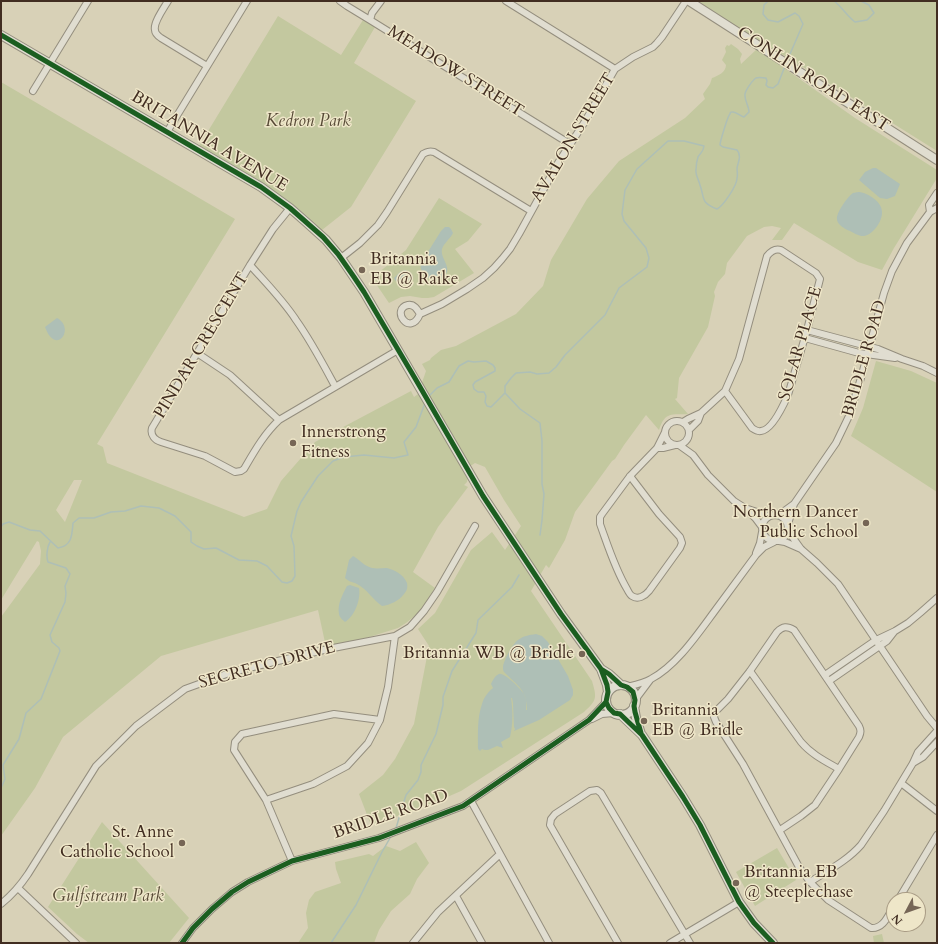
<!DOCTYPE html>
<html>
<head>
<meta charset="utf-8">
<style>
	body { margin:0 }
	#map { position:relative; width:938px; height:944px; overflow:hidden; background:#d8d1b7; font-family:Cardo,serif }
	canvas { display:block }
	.frame { position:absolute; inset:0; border:2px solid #412d21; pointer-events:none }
	.north { position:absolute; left:886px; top:892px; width:40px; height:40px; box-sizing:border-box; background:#eee6c8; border:1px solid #a99c85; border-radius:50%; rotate:229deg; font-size:11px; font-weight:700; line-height:16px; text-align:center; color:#412d21 }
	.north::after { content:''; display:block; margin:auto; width:14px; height:18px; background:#766656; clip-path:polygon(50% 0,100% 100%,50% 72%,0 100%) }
</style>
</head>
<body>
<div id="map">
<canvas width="938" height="944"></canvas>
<div class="frame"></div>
<div class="north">N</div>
</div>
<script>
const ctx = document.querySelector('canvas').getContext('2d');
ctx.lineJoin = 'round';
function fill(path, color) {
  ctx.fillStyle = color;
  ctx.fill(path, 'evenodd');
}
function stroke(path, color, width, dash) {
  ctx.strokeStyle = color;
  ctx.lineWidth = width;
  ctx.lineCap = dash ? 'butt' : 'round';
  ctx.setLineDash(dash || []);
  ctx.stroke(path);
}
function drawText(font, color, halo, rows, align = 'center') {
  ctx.font = font + ' Cardo,serif';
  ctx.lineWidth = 3;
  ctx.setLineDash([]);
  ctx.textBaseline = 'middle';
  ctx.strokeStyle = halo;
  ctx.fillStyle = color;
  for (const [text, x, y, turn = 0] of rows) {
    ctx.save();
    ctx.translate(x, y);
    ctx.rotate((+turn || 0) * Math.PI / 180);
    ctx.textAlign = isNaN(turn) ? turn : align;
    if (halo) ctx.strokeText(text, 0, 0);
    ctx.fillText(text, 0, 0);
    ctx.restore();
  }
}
fill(new Path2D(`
	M688 1H937V151L787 57 751 39Z
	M278 16 341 55 363 20 375 27 354 63 416 101 351 207 322 230C286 194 243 171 199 146Z
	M731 44 738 49 742 54 740 59 741 64 757 49 855 118 937 170V178L894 248 882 270 858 262 794 223 782 240H772L781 228 772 226 764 227 747 236 727 263 725 274 718 282 714 292 715 296 708 327 679 378 677 398 675 399 688 414C672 415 665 411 659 430L646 415 624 445 615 459 612 461 575 512 565 540 549 568 546 565 531 591 592 681C597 698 597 700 584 712L461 791 422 808 371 825 359 794 383 775 395 759 414 724 429 646 418 629 435 613 471 550 492 532 505 550 521 526 504 500 485 467 475 463 469 467 467 482 464 485 468 487 438 527 413 572 435 588 424 606 417 614 406 623 398 628 363 639 326 647 318 610 161 656 63 737 35 788 1 836V617L40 564 41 551 39 542 37 541 1 600V82L235 219 97 444 103 447 107 463 244 517 267 509 281 481 315 442 411 391 414 397 418 394 426 371 422 364 430 360 431 358 441 350 456 346 516 314 543 286 551 260 587 199 619 161 685 118 705 99 703 94 710 84 712 78C718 76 726 72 726 65L722 60 726 52 725 48 727 45 729 46ZM74 480H82L65 522 56 510Z
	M439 198 482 224 468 241 455 249 474 273 434 297 428 298H422L410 296 401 297 389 303 372 278 406 250Z
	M876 361 911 371 937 383V492L851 436 863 408Z
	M102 822 189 918 169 943H89L77 934 48 907Z
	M416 842 429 863 417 879 410 894 391 911 379 930 374 943H298L308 928 306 913 309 900 315 892 341 883 336 869 335 862 369 854 373 856 386 846 400 851Z
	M777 848 796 880 755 906 736 872Z
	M882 934 884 943H874L873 936Z`), '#c3c89f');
fill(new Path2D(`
	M873 168H876L900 184 895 196 887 199 880 198 859 180 865 172Z
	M859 192C868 193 883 202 882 213 882 222 872 237 861 236 857 235 854 233 850 231 847 230 842 227 840 225 838 223 837 221 837 219 836 213 848 196 853 193 853 193 858 192 859 192Z
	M445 227H449L451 229 453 233C450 239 444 243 442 249 440 258 451 266 446 274 439 287 418 277 421 263L441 231Z
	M405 270 411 273 413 277 412 279 398 283 395 280 394 278 400 272Z
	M57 318C76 328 56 357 45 327Z
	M353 556C360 560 364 566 372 568 377 569 382 568 387 568 395 570 404 575 407 583 408 587 407 591 404 594 399 601 390 605 382 606 373 600 367 589 357 584 353 582 349 582 345 578L349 560Z
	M350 585 359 588C361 599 355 616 345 622 343 620 339 617 339 614 337 604 343 594 347 586Z
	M536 634 542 636 548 642 568 676 573 690V695L570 700 539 720 514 731 515 729 514 727 513 703 512 698H511C513 710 513 725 510 737L501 742 503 748 497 746C492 748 487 752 482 749L480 751 478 749C478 735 477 718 482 704 484 697 488 692 493 688L491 684C492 682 495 675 499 674 504 672 521 689 524 694 527 699 526 705 526 710H527C527 690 518 686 505 673 503 671 503 670 503 667 503 662 513 643 518 640 523 636 529 635 536 634Z`), '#aebfb6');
stroke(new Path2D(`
	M768 1 764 5 763 14 768 20 778 22 795 13 799 16 803 24 787 61
	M834 1C842 7 847 16 855 22L867 20 874 13 869 5 861 1
	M505 393 520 409 540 423 542 441V484L544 494 542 520 540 535
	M429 396 437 388 449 382 459 366 468 361 474 362 486 361 493 365 495 368V371L475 382 473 385 474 389 478 392H484L486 396 485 402 487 406 491 407 505 393V386L511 378 516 373 530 372 537 374 549 373 556 367 565 355 605 315 619 288 647 267 649 258 646 248 624 221 622 214 625 190 637 169 668 141H684L704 146C703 153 701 152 698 157 697 160 696 166 696 170 695 175 699 180 700 185 705 199 700 202 717 209 723 206 737 186 737 178 738 175 737 171 737 168 738 162 742 156 737 150L723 147 720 145C720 142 728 115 730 114 730 113 731 112 732 112 736 111 740 116 744 117L749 112C749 106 744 100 745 94 746 89 753 80 756 78 759 77 763 78 766 78L767 81 766 85 768 87 773 88 778 84 785 66
	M1 527 3 524 9 522 30 530 40 531 58 548C72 546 72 535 73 523L79 518H94L111 512 125 511 141 506 159 508 175 516 191 532V542L197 546 204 549 216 548 239 560 257 561 267 566 282 582 287 583 292 581 295 576 294 546 291 536 297 511 301 502 318 476 333 461 344 457 364 455 394 458 408 455 404 442 416 427 425 403
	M1 788 5 779 3 765 19 739 26 713 41 699 60 651 59 648 52 642 50 635 65 602 66 593 65 586 70 574 66 568 48 562C46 557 47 547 50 542
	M396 828 406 795 418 780 421 772V765L436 734 443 705V697L452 671 476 633 478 620 512 587 519 575
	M331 943 356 905 382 852 390 838`), '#aebfb6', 1.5);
const minor = new Path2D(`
	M168 1C164 8 153 23 155 30 155 33 158 36 161 38L207 66
	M340 1 347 6 370 20 570 144
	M506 1 615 69
	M370 20 372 13 381 1
	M33 91 88 1
	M167 132 247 1
	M290 208 273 229 250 265 152 428C150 435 155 440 161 442L205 456 235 472 241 471 244 469C254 452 264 434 279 420L398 350
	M930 212 929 205 937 193
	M341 258 360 243 378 225 387 212 423 154C427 152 429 151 434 152L531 211
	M250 265C266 283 283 300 296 320 311 341 323 364 335 386
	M420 314C417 309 414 304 408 305 390 309 410 338 420 314L442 304 467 289 483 278 494 268 502 259 510 249 519 234 558 163 584 123 615 69 633 57 653 47 657 43 662 37 686 1
	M807 330 878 349 902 359 923 366 937 373
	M805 338 859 353 895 358
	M197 353 230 375 279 420
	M665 433a12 12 0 1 1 24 0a12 12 0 1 1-24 0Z
	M683 422 688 419 701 413 725 391 752 428C755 430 758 432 761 431 772 430 784 404 788 395L807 330 820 279 816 273 781 250C775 248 771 251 767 256L739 359 725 391
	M689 430 698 421 701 413
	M679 445 693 455 708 475 734 501 745 508 769 516
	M657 448H663L675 445
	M630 476 659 514 680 537 682 543 680 548 649 591C645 596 638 600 632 596 630 595 628 591 627 589 615 569 608 546 600 524V517L602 514 630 476 657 448 665 432
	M748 511 756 519 762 527
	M762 528a13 13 0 1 1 26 0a13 13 0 1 1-26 0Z
	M775 515 783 512 794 504
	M788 524 794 504 836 443 849 416 861 378 884 293 892 271 907 243 930 212 937 208
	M788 531 801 549 817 563 838 584 927 716 937 728
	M779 541 785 542 801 549
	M756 553 760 543 762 532
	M750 671 801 742C811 754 825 761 839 769
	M825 675 876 640 895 631 908 623 920 613 937 598
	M829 681 887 641 894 632
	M627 687C635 685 644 683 651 679 676 666 697 635 714 612 728 593 742 574 756 555L764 547 774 542
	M635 700 650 680
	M592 719 602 714 614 713
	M913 763 923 757 937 742
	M901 783 937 811
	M266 800 313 784 347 766 368 743 380 720 388 687 395 636
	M471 801 549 943
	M780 830 801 816 815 805 839 769 859 737C861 732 861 730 859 726L794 630C787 626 783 626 777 632L750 671 728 699 715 712 714 717 716 722 743 764 799 867 810 882 828 900 871 928C884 929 888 915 894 906
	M292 861 266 800 234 750 235 742 242 734 334 714 380 720
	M810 882C827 871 847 861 861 845L884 811 913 763 918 752 937 731
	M18 888 76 943
	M456 896 482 943
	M898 900 937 835
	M1 904C12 895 20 886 28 874L96 766 136 726 185 689 232 672 328 649 395 636 410 627 424 611 437 592 475 526
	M182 943 193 928 212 909 232 892 248 882 292 861 379 838 463 806 589 720 606 702
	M413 943 438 912 500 854
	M618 943 550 825 551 819 555 814 590 791 597 790 601 793 690 943
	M670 943 739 902`);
const tertiary = new Path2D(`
	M689 1 937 160
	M1 35 261 187 290 208 306 222 326 240 341 258 364 292 483 496 561 614 601 669 607 685 608 692
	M601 669 609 674 621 685
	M606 700a15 15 0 1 1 30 0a15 15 0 1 1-30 0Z
	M634 706 636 718 641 734
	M620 714 642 735 683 797 700 825 739 902 754 923 773 943`);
stroke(minor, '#948e7e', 8);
stroke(tertiary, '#948e7e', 10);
stroke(minor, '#e0ddd0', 6);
stroke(tertiary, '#e0ddd0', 8);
stroke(new Path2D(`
	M1 35 261 187 290 208 323 237 338 254 354 277 364 292 416 380 483 496 561 614 601 669 607 685 608 692 606 702 609 708 614 713 620 714 642 735 683 797 700 825 739 902 754 923 773 943
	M601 669 609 674 621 685 627 687 633 692 635 700 634 706 635 712 641 733
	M182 943 193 928 212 909 232 892 248 882 292 861 379 838 463 806 589 720 606 702`), '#1b5e20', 5);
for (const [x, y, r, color] of [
	[362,270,4,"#766656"],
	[293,443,4,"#766656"],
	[866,523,4,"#766656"],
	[582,654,4,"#766656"],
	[644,721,4,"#766656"],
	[182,843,4,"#766656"],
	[736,883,4,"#766656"]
]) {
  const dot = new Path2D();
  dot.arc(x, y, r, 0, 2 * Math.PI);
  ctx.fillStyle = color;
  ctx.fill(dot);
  stroke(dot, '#eee6c8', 1.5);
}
drawText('17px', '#412d21', '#eee6c8', [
	["MEADOW STREET",455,72,32],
	["CONLIN ROAD EAST",813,80,33],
	["AVALON STREET",574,138,-59],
	["BRITANNIA AVENUE",209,142,31],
	["SOLAR PLACE",801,344,-74],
	["PINDAR CRESCENT",202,346,-59],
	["BRIDLE ROAD",865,359,-74],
	["SECRETO DRIVE",267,666,-15],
	["BRIDLE ROAD",391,815,-19]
]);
drawText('italic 17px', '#574a36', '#eee6c8', [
	["Kedron Park",308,122],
	["Gulfstream Park",108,897]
]);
drawText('17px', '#412d21', '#eee6c8', [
	["Britannia",370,260],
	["EB @ Raike",370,280],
	["Innerstrong",301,433],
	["Fitness",301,453],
	["Northern Dancer",858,513,"right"],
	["Public School",858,533,"right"],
	["Britannia WB @ Bridle",574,654,"right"],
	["Britannia",652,711],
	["EB @ Bridle",652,731],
	["St. Anne",174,833,"right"],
	["Catholic School",174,853,"right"],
	["Britannia EB",744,873],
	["@ Steeplechase",744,893]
], 'left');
</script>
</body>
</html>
